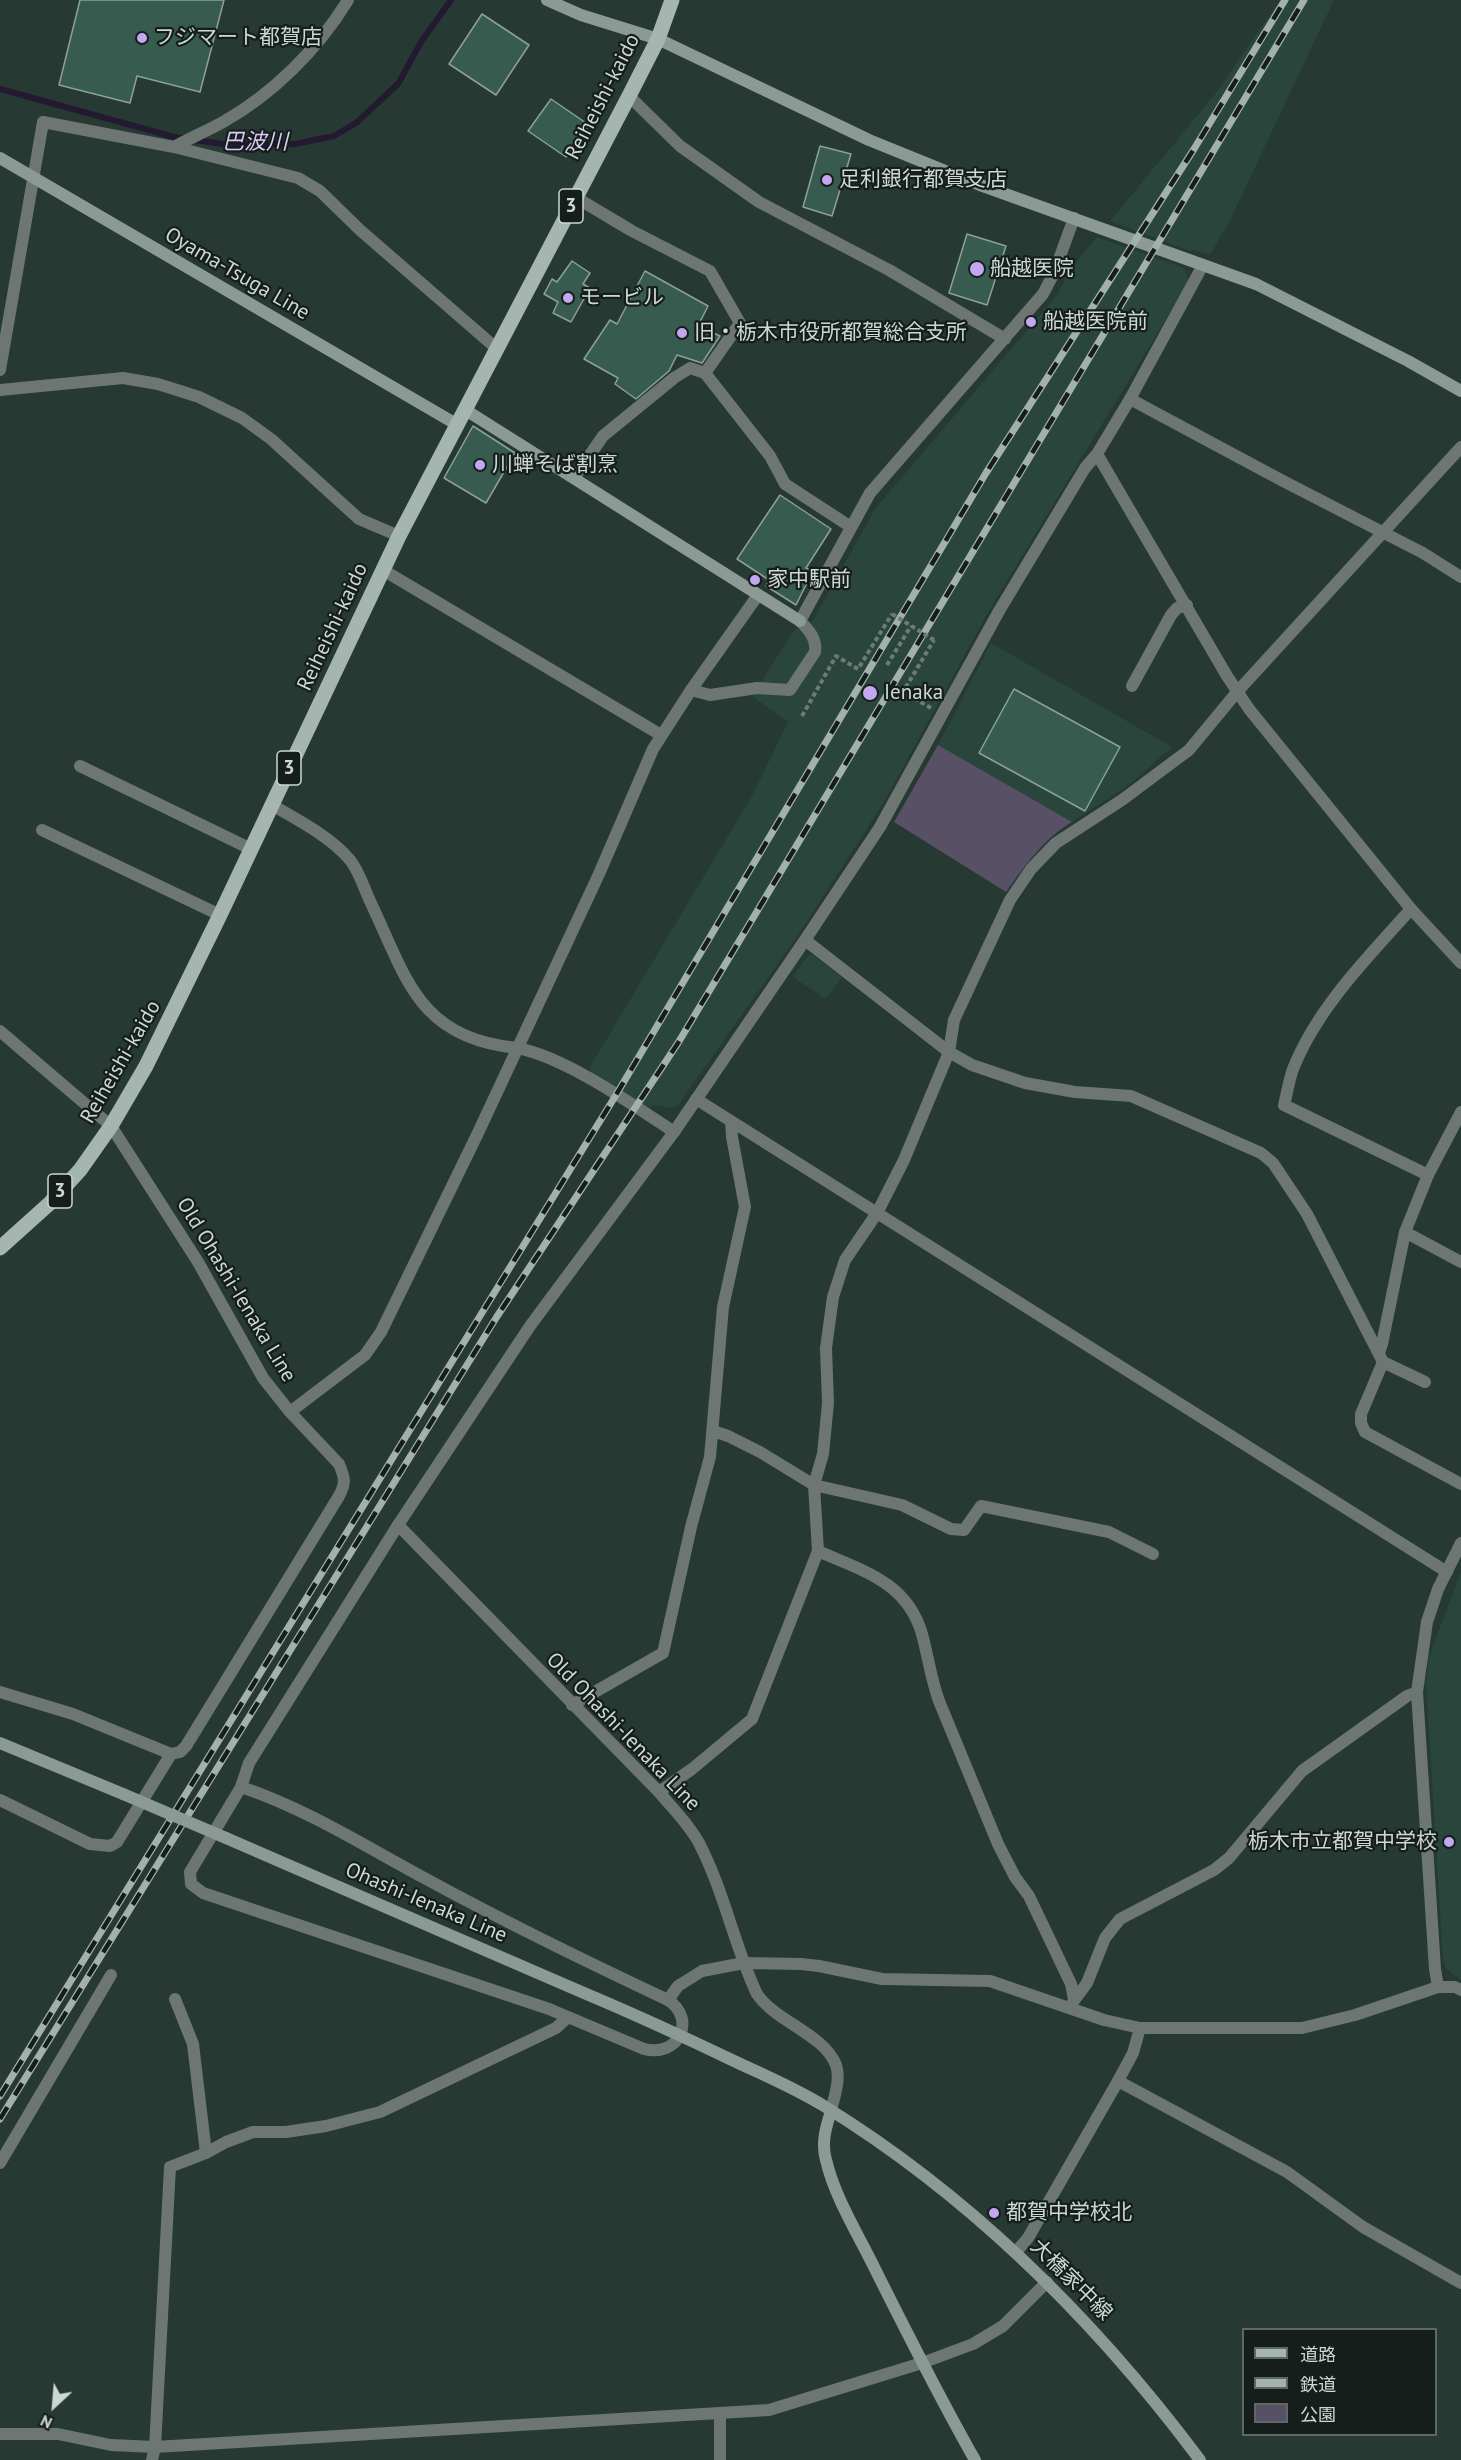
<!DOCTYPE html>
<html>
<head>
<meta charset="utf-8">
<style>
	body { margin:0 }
	#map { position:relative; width:1461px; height:2460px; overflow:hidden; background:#263932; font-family:"PT Sans","Noto Sans JP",sans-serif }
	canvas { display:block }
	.legend { position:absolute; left:1242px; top:2328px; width:195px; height:108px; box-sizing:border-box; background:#161e1b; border:2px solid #5f6865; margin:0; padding:8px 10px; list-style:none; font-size:18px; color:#ccd8d3 }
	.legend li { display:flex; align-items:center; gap:12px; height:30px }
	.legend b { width:30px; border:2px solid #5f6865 }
	.north { position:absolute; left:24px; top:2376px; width:60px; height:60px; -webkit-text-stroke:4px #161e1b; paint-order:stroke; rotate:206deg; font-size:16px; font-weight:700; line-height:24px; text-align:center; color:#ccd8d3 }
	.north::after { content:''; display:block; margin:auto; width:21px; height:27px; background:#ccd8d3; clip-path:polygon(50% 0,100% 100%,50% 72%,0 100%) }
</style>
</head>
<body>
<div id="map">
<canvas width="1461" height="2460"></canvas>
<ul class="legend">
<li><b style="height:8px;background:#a4b6af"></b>道路</li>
<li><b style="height:8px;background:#a3b1ab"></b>鉄道</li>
<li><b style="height:16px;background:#585165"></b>公園</li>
</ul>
<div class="north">N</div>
</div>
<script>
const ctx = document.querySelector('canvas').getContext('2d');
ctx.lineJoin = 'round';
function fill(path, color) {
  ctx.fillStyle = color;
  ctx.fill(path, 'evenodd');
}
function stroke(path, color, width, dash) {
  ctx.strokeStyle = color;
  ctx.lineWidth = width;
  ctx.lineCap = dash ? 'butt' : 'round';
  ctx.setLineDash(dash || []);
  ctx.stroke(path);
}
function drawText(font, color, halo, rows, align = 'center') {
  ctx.font = font + ' "PT Sans","Noto Sans JP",sans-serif';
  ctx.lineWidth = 4.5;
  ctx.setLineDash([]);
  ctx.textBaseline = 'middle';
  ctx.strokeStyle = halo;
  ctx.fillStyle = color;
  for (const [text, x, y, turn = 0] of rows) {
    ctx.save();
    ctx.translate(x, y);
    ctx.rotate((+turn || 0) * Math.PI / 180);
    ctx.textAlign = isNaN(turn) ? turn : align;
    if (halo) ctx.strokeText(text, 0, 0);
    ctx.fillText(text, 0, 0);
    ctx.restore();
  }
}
fill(new Path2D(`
	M1280 0H1334L1231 218 1210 255 1193 250 1190 251 1110 221 1216 93Z
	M1097 237 1184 268 1189 281 990 609 884 802 799 934 679 1104 672 1108 652 1105 648 1107 591 1074 590 1067 752 796 788 722 752 696 795 629 807 628 812 622 875 509 1057 295 1070 269Z
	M991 643 1172 747 1129 785 1072 822 938 745Z
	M810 953 842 977 826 999 793 977Z
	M1461 1572V1980L1446 1969 1443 1961 1426 1683 1428 1659Z`), '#2a453c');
fill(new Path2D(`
	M938 745 1072 822C1043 839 1025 866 1006 892L894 822Z`), '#585165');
stroke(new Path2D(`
	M0 89 174 137 222 144H295L334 136 356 123 398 84 421 42 451 0`), '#231931', 6);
const building = new Path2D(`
	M80 0H224L200 92 137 76 130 103 59 85Z
	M482 14 529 45 496 95 449 64Z
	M551 99 589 125 566 157 528 131Z
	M820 146 851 154 832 216 803 207Z
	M967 234 1006 246 987 305 949 293Z
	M572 261 590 273 583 284 590 288 571 322 553 313 558 302 544 294 552 279 557 282Z
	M645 271 708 306 698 326 720 336 702 363 677 355 669 371 636 399 615 384 618 378 584 359 610 320 617 324Z
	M473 426 515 453 486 503 444 478Z
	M780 495 831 529 806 568 813 571 796 605 766 586 769 580 737 559Z
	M1014 689 1120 747 1085 811 979 753Z`);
fill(building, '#385b50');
stroke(building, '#8ca199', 1.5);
stroke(new Path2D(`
	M887 665 911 626
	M931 708 903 692 934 640
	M802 716 836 656 858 669 892 614`), '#6c7c75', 4, [4.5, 3]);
stroke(new Path2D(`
	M1130 399 1283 481 1423 553 1461 577
	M691 690 710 695 757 688 790 690 815 652C817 639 809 630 800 621
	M1411 909C1368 957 1317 1008 1293 1069 1289 1080 1287 1094 1284 1105L1428 1175
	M517 1048C565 1057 632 1104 674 1132
	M1379 1353 1382 1344 1405 1232 1461 1262
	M818 1551C863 1571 907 1582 922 1634 928 1656 931 1679 939 1701L998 1844 1015 1877 1029 1896 1071 1984 1074 1999
	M175 1999 193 2044 206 2153
	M668 2000 678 1986 702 1971 744 1963 801 1964 819 1966 882 1979 990 1981 1104 2020 1140 2028H1302L1355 2015 1438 1987
	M1073 2002 1087 1983 1105 1938 1120 1919 1214 1870 1229 1858 1302 1771 1407 1696 1417 1692
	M0 2163 111 1975`), '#6d7672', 12);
stroke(new Path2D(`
	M629 96 680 146 759 202 889 270 1005 339
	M174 147C190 138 207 131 223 122 273 94 318 49 348 0
	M0 370 43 122 174 147 298 178 320 191 360 230 496 348
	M705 373 770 456 785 484 851 527
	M0 390 123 378 158 384 199 397 242 418 271 439 359 519 399 536
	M1097 454 1227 676 1249 709 1411 909 1461 963
	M574 478 603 436 674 378 690 368 705 373 740 323 710 271 632 231 575 197
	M383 570 661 735
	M800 621 870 493 1043 294 1054 273 1074 218
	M1132 686 1171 615 1177 608 1187 605
	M80 766 251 849
	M272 805C297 819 332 838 350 860 359 871 364 888 370 901 407 979 418 1038 517 1048
	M42 830 220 915
	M805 940 949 1052 972 1065 1025 1083 1075 1092 1131 1096 1261 1153 1273 1163 1307 1214 1383 1362 1425 1382
	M0 1031 111 1126 198 1262 263 1378 290 1412 339 1464C345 1478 346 1483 339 1496L186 1746 180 1752 171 1754
	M696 1099 1447 1572
	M1405 1232 1428 1175 1461 1112
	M1383 1362 1361 1414V1423L1365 1432 1461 1484
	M290 1412 365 1355 381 1332 477 1135 599 874 653 749 691 690 758 595
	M713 1431 728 1436 760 1452 814 1485 902 1505 951 1529 964 1530 981 1506 1109 1532 1153 1554
	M398 1525 659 1792C672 1808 689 1824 699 1843 724 1891 734 1945 757 1994 776 2022 824 2034 836 2065 841 2079 834 2097 831 2111
	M1461 1543 1438 1589 1427 1622 1417 1692 1435 1969 1438 1987H1455L1461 1990
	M0 1692 73 1714 171 1754 117 1842 110 1846 90 1844 0 1800
	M572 1705 663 1653 691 1527 710 1457 723 1307 745 1207 732 1137 731 1121
	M241 1787C305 1808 368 1848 428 1880 507 1923 587 1962 668 2000 697 2019 679 2058 644 2049L549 2009 203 1893 191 1884 190 1872 241 1787 249 1763 398 1525 530 1326 674 1132 805 940 880 827 999 611 1085 468 1097 454 1130 399 1203 265
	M659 1792 692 1769 752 1719 818 1551 814 1485 823 1454 828 1403 826 1348 833 1297 845 1260 877 1213 904 1160 949 1052 954 1020 1010 900 1031 869 1056 843 1122 800 1189 750 1237 692 1461 447
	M1118 2081 1287 2172 1363 2227 1461 2283
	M1016 2252 1028 2238 1118 2081 1133 2053 1140 2028
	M0 2434H58L111 2445 155 2447 769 2410 922 2363 973 2344 1003 2326 1047 2282
	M152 2460 155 2447 170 2167 206 2153 226 2142 253 2132H286L326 2126 380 2112 556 2028 568 2017
	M720 2460V2414`), '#6d7672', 12);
stroke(new Path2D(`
	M547 0 581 15 658 39 869 140 980 185 1256 284 1408 361 1461 391
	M0 158 456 424
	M464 409 800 621
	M0 1743 123 1794
	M226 1838C345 1890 464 1941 584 1993 634 2014 684 2037 734 2061 764 2075 795 2088 824 2106 973 2198 1096 2321 1200 2460
	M831 2111C826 2127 821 2143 826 2160 835 2198 858 2234 875 2269 907 2333 939 2397 975 2460`), '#8c9a95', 12);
stroke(new Path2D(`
	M0 1248 50 1203 80 1170 111 1126 146 1066 220 915 399 536 629 96 658 39 672 0`), '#a4b6af', 15);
const rail = new Path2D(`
	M0 2096 616 1095 986 473 1194 149 1285 0
	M0 2119 496 1318 678 1043 1304 0`);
stroke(rail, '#a3b1ab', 7);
stroke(rail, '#161e1b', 4.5, [14]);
stroke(new Path2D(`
	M892 614 934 640`), '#6c7c75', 4, [4.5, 3]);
stroke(new Path2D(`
	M123 1794 226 1838`), '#8c9a95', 12);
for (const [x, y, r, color] of [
	[142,38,6,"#c4a7f1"],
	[827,180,6,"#c4a7f1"],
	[977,269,8,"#c4a7f1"],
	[568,298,6,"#c4a7f1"],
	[1031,322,6,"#c4a7f1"],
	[682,333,6,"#c4a7f1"],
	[480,465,6,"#c4a7f1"],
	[755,580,6,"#c4a7f1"],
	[870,693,8,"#c4a7f1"],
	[1449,1842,6,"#c4a7f1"],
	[994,2213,6,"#c4a7f1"]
]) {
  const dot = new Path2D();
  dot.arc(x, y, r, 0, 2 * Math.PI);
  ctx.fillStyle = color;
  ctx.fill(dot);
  stroke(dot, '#161e1b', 2);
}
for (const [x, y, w] of [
	[571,206,24],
	[289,768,24],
	[60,1191,24]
]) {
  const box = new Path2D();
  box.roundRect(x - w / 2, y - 17, w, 34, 4.5);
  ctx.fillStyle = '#161e1b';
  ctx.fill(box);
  stroke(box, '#ccd8d3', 1.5);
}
drawText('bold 20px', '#ccd8d3', null, [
	["3",571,206],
	["3",289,768],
	["3",60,1191]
]);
drawText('21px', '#ccd8d3', '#161e1b', [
	["フジマート都賀店",154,38],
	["足利銀行都賀支店",839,180],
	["船越医院",990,269],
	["モービル",580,298],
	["船越医院前",1043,322],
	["旧・栃木市役所都賀総合支所",694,333],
	["川蝉そば割烹",492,465],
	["家中駅前",767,580],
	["Ienaka",884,693],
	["栃木市立都賀中学校",1437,1842,"right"],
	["都賀中学校北",1006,2213]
], 'left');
drawText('21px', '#ccd8d3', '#161e1b', [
	["Reiheishi-kaido",603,97,-63],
	["Oyama-Tsuga Line",237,274,30],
	["Reiheishi-kaido",333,627,-65],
	["Reiheishi-kaido",121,1062,-60],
	["Old Ohashi-Ienaka Line",236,1290,59],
	["Old Ohashi-Ienaka Line",623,1732,46],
	["Ohashi-Ienaka Line",426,1903,23],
	["大橋家中線",1071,2280,45]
]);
drawText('italic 22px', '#dac6fa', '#161e1b', [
	["巴波川",255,143]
]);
</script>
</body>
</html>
